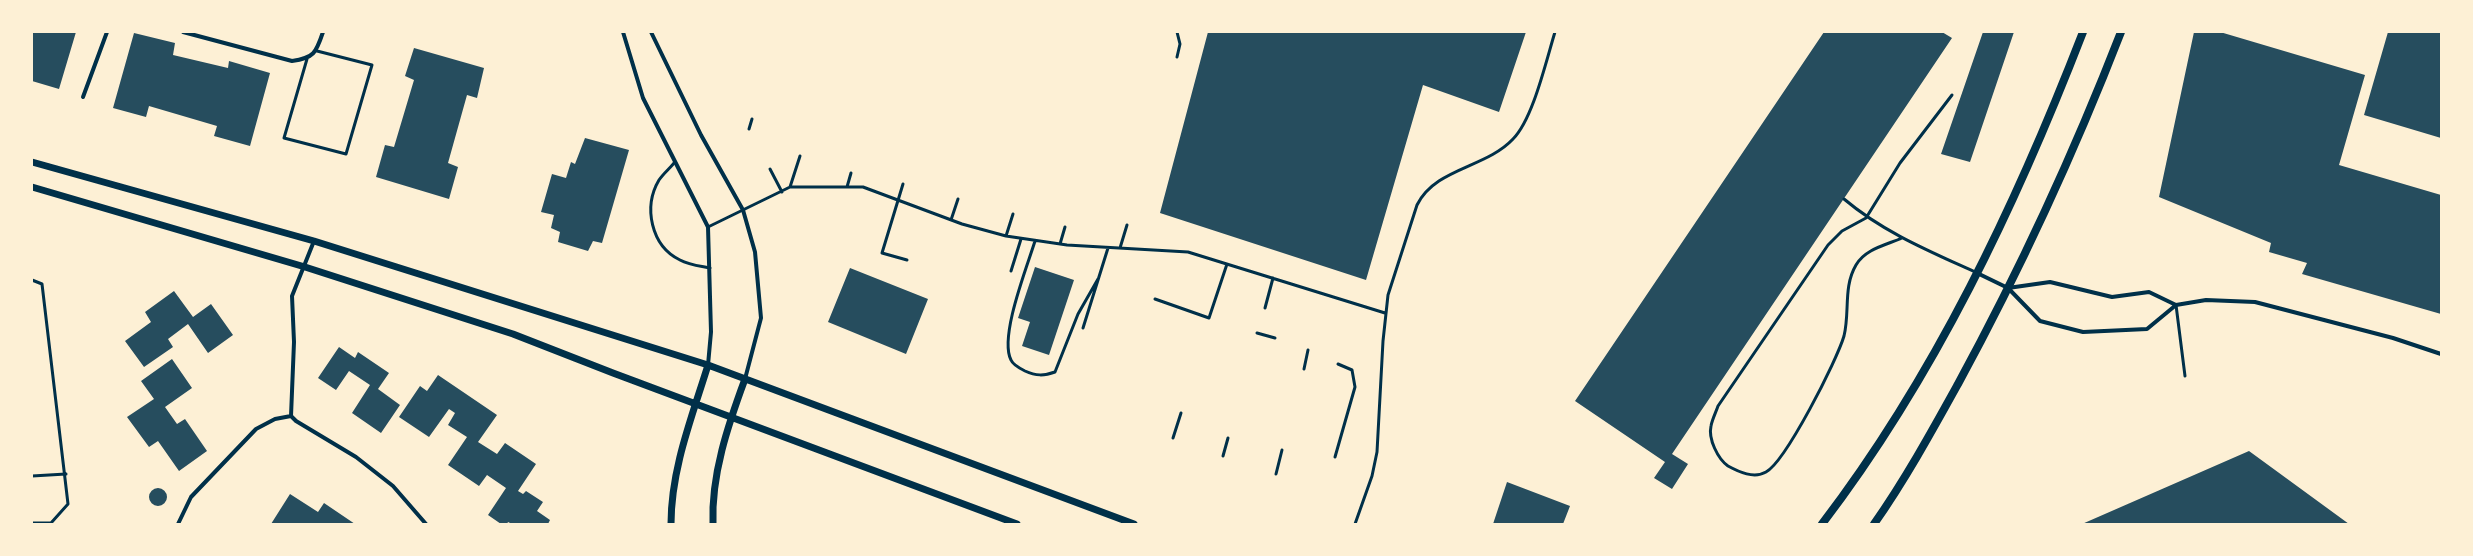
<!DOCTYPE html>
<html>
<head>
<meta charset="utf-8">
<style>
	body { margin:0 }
	#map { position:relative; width:2473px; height:556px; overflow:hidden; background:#fdf0d5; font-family:"Times New Roman",serif }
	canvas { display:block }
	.frame { position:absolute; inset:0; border:33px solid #fdf0d5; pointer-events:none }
</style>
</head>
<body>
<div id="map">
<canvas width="2473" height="556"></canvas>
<div class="frame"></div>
</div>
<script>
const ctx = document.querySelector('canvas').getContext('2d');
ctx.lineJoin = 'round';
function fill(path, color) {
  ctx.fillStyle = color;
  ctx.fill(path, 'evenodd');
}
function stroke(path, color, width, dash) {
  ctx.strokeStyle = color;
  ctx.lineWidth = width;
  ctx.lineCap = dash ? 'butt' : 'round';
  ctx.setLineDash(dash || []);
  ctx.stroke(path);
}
fill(new Path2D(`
	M32 32H76L59 89 32 81Z
	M1208 32H1526L1499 112 1423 85 1366 280 1160 213Z
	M1824 32H1942L1952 38 1672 454 1688 464 1672 489 1654 478 1665 462 1575 401Z
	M1983 32H2014L1970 162 1941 154Z
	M2194 32H2220L2365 75 2339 165 2441 195V314L2302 274 2307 263 2269 252 2271 243 2159 197Z
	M2388 32H2441V138L2364 115Z
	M134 33 175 43 173 55 228 68 229 61 270 73 250 146 214 136 217 126 149 106 146 117 113 108Z
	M414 48 484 68 477 98 467 95 448 163 458 167 449 199 376 177 385 145 394 147 414 80 405 76Z
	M585 138 629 150 602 243 593 241 588 251 558 242 560 232 551 228 554 215 541 212 552 174 566 178 571 162 575 164Z
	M1035 267 1074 280 1049 355 1022 346 1030 322 1018 318Z
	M850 268 928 299 906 354 828 322Z
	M174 291 193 317 211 304 233 335 208 353 188 324 168 339 173 347 144 367 125 341 151 322 145 312Z
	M339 347 355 358 358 352 389 373 378 389 400 405 381 433 352 413 370 385 349 371 336 390 318 378Z
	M172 359 192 388 165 407 177 424 185 419 207 451 179 471 158 441 149 447 127 417 154 399 141 381Z
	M438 375 497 415 478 442 497 454 505 443 536 464 518 491 523 494 526 491 543 502 537 511 550 520 548 524H512L508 522 507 524H501L488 515 506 488 487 475 479 486 448 465 467 437 448 425 455 413 449 409 429 437 399 417 420 386 427 391Z
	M2249 451 2349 524H2082Z
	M1507 482 1570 506 1563 524H1493Z
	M149 497a9 9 0 1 1 18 0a9 9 0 1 1-18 0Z
	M290 494 318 512 324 503 355 524H271Z`), '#264d5e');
stroke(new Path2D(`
	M1177 57 1180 44 1177 32
	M307 59 284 138 346 154 372 65 317 51
	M749 129 752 119
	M675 162C670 168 663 174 659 180 643 207 651 246 680 260 689 265 700 266 710 268
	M770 169 782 192
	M903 184 882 253 907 260
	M790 187 800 156
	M847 187 851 173
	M1844 199C1883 232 1929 251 1975 272
	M951 220 958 199
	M708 227 790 187H863L962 224 1006 236 1067 245 1188 252 1385 313
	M1006 236 1013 214
	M1902 238C1886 245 1865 249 1856 265 1843 287 1850 312 1844 336 1837 360 1786 461 1766 472 1754 479 1739 472 1728 466 1718 459 1708 439 1711 426 1712 420 1716 412 1718 406L1828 245 1842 231 1866 218 1900 163 1952 95
	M1035 241C1027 267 999 337 1011 360 1013 365 1021 369 1025 371 1036 376 1044 376 1055 372L1078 314 1098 279
	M1060 244 1065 227
	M1120 248 1127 225
	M1011 271 1021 239
	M32 280 42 284 68 504 51 523H32
	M1155 299 1209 318 1227 264
	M2176 305 2185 376
	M1265 308 1273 278
	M1083 328 1108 248
	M1257 333 1275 338
	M1304 369 1308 350
	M1173 438 1181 413
	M1223 456 1228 438
	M1335 457 1355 387 1352 370 1338 364
	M1276 474 1282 450
	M32 476 66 474
	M1355 524 1372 476 1377 452 1383 341 1388 295 1417 205C1435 168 1486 168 1513 139 1533 119 1546 61 1555 32`), '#003049', 3);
stroke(new Path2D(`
	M183 32 292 61C314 58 316 53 323 32
	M623 32 643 98 708 227 711 332 708 365
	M651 32 701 135 743 210 755 252 761 318 745 379
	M83 97 107 32
	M1977 273 2008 288 2050 282 2112 297 2149 292 2176 305 2206 300 2255 302 2393 338 2441 354
	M2008 288 2040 321 2083 332 2147 329 2176 305
	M291 416 294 342 292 296 314 241
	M178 524 191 497 256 429 275 419 291 416 296 421 356 457 393 486 426 524`), '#003049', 4);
stroke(new Path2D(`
	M32 162 314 241 708 365 1134 524
	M32 187 305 267 513 334 613 373 1017 524
	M671 524C671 469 692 417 708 365
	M713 524C711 475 728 425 745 379`), '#003049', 7);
stroke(new Path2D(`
	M1822 524C1935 376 2016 205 2083 32
	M1874 524C1905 480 1932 431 1958 384 2020 270 2074 153 2121 32`), '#003049', 8);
</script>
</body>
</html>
